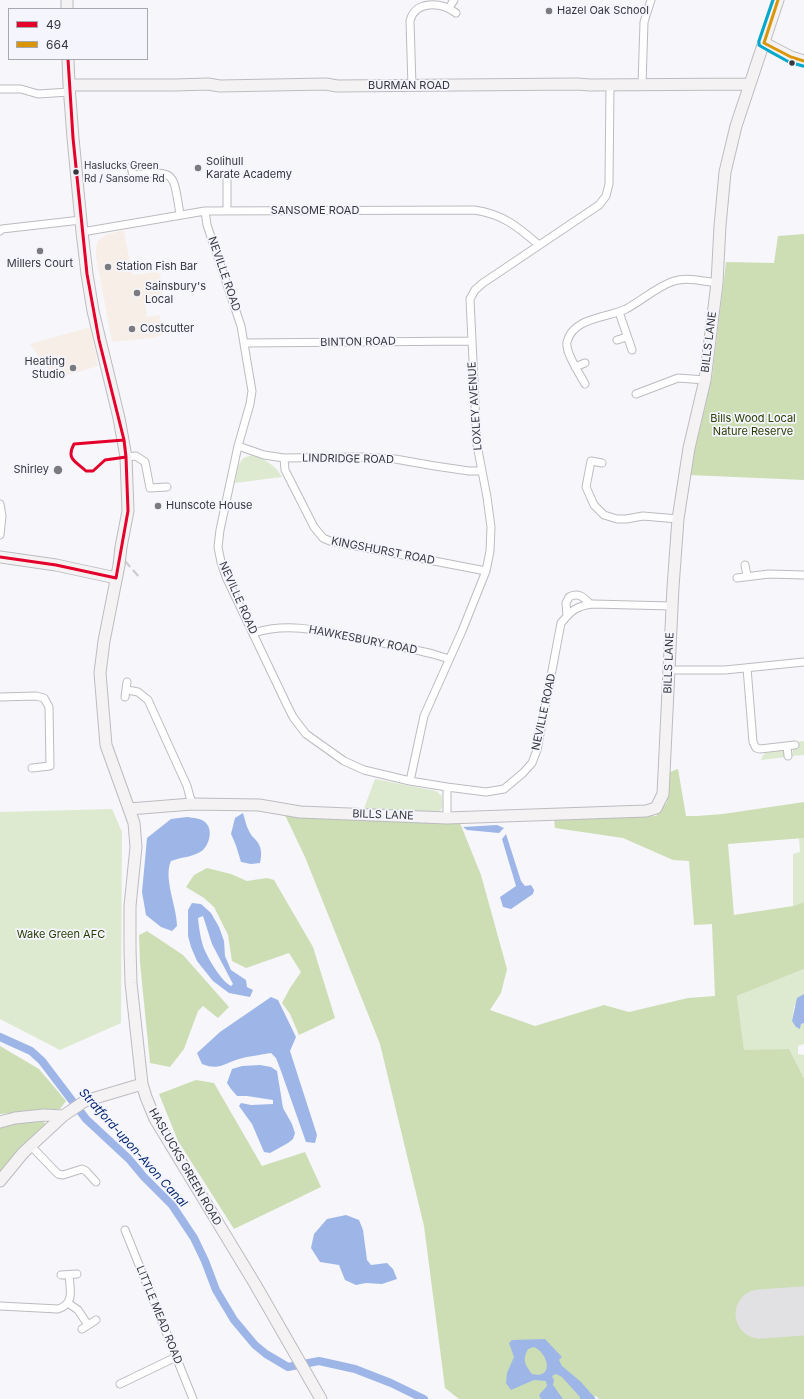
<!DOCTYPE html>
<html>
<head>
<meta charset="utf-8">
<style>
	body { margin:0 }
	#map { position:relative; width:804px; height:1399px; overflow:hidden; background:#f6f6fb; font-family:Inter,sans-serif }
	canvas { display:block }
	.legend { position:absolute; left:8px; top:8px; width:140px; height:52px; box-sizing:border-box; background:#f4f5fd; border:1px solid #a8a9b0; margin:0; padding:5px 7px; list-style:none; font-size:12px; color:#37383c }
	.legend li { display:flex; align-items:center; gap:8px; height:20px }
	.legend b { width:20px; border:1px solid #a8a9b0 }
</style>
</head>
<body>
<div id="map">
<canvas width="804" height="1399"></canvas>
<ul class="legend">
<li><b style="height:5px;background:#e4002b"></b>49</li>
<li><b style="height:5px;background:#da9609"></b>664</li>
</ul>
</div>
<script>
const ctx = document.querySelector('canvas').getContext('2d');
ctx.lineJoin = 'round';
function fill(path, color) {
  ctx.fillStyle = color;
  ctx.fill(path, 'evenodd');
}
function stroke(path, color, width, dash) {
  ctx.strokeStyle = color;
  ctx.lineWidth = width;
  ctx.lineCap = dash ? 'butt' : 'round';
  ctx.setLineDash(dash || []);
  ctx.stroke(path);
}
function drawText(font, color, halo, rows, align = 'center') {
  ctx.font = font + ' Inter,sans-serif';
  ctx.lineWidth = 3.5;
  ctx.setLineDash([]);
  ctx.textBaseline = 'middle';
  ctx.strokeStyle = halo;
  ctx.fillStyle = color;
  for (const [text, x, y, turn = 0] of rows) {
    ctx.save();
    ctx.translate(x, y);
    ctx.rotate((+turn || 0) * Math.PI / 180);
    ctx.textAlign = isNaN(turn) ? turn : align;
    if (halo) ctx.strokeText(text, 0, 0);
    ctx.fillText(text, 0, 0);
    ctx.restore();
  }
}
fill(new Path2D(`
	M124 230 132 275 156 272 160 274 163 299 145 304 147 317 160 315 162 335 153 338 112 342 96 257V248L98 241 105 235Z
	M91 327 98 366 55 379 30 344Z`), '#f7efe7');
fill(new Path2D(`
	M254 455C267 461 275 465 282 477L235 483C239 468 236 457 254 455Z
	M804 741V755L792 756 793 750 798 748 797 742Z
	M771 750H780L784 752 786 757 761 760C763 754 766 752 771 750Z
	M375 779 436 791 442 796V808L439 812 363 811Z
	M112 809 122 832 121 1023 60 1050 0 1019V812Z
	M799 838H804V902L793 906V854L800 852Z
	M804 969V994L794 1007 792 1021 800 1028 801 1024 804 1023V1044L798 1046V1054L804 1055V1078L789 1049 744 1051 737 996Z
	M804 1298V1328L758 1330 752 1302Z`), '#deead0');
fill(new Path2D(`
	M804 234V480L689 475 712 377 726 262 774 263 778 236Z
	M678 769 686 816H697L723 814 804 802V838L728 844 734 915 793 906 804 902V969L737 996 744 1050 789 1049 804 1078V1298L752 1302 758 1330 804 1328V1399H599L596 1396 590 1399H459L445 1388 424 1226 380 1044 305 857 285 815 302 817 383 819 460 823 481 875 507 969 501 993 490 1010 535 1026 604 1005 629 1012 688 998 715 996 712 924 694 925 689 861 673 860 623 838 555 828 554 819 656 816 667 802 670 772Z
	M207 868 231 874 247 881 267 878 274 880 313 947 335 1018 299 1035 290 1014 282 1003 290 988 301 972 289 953 246 968 232 961 228 935 214 907 204 898 186 887 194 875Z
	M147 931 183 955 229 1007 218 1018 203 1006 198 1011 184 1049 170 1067 150 1063 140 963 139 935Z
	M0 1046 39 1069 66 1101 60 1109 0 1114Z
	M196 1080 214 1083 262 1166 305 1152 321 1187 234 1229 178 1141 159 1094Z
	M41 1120 46 1124 14 1157 0 1175V1125Z`), '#cddeb5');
fill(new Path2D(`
	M243 813C245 819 246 826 249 831 251 835 252 836 255 839 262 846 262 854 260 863L251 864 241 862C238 852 236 844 231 834L235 818Z
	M187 817C193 818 201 818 205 822 213 829 210 843 203 850 195 857 181 857 171 861 163 878 177 907 177 926L172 931 161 927 146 915 142 892 147 838 171 819Z
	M497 825 504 828 499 833 467 830 463 827Z
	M506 834 521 881 525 886 531 885 534 890 533 894 511 909 503 907 500 897 516 886 502 839Z
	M192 903 201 904 211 913 219 927 224 941 225 956 231 970 246 980 247 987 253 990 250 997 229 993 213 981 197 961 191 947 188 936V910ZM203 916 212 944 233 984 231 986C221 981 207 957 203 946 200 937 199 927 198 918Z
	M804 994V1023L801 1024 800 1029 796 1027 792 1021 797 998Z
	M271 997 278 1000 296 1037 290 1051 317 1135 315 1143 306 1142 281 1071 276 1058 271 1053C261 1055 249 1056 239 1059 224 1063 220 1071 202 1064L197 1053 220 1032Z
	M260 1065 271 1067 277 1071 283 1108 292 1124 295 1133 293 1139 288 1143 270 1153 264 1152 252 1124 239 1106 241 1103 251 1105 273 1104V1100L247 1096H237L231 1089 227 1083 232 1069 242 1066Z
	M346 1215 359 1220 363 1230 367 1260 371 1265 387 1263 393 1269 397 1279 382 1284 366 1283 356 1285 345 1280 339 1265 320 1262 311 1248 314 1234 327 1219Z
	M545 1339 562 1357 559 1360 562 1366 581 1382 596 1399H580V1397L562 1377 556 1374 552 1376 554 1380 553 1385 563 1399H541L539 1395 547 1386 546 1381 534 1380 511 1390 506 1383 507 1373 514 1357 509 1343 512 1340ZM534 1347C548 1353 555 1379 532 1374 525 1364 522 1361 528 1349Z`), '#9db6e7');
stroke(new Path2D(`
	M0 1037 31 1051 42 1061 86 1119 129 1159 144 1177 172 1205 194 1238 205 1261 216 1290 234 1320 255 1345 266 1354 288 1367 319 1361 355 1369 391 1383 424 1399`), '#9db6e7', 8);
stroke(new Path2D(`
	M760 1314 804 1311`), '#e1e1e4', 49);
const street = new Path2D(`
	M449 8 454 0
	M642 85 644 22 651 0
	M412 86 410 21C415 0 441 2 456 13
	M0 89H21L38 94 69 92
	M131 167 133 175C177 169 173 174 180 214
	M205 211 207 225 241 326 252 391 250 404 238 446 220 530 218 547 221 562 226 577 287 705 293 717 306 734 344 761 364 770 410 781 447 787 486 792 504 789 523 773 532 763 537 750 561 623C572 610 576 606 593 604L672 606
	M227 211V180
	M0 231 2 229 81 220
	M82 232 205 211 474 210C503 214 518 227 539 245
	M619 312 632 350
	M617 340 627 337
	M245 343 471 341
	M575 367 585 363
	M585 384C580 374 565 353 567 342 573 317 608 318 626 309 643 300 656 287 674 281 687 277 703 281 717 283
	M636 394 678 378 705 380
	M238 446 264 455 284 458 360 457 395 459 435 466 469 471H482
	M126 457 136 456 145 462 150 488 167 487
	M284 458 285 470 314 527 323 538 330 541 486 571
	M602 463 591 461 586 487 594 505 604 515 617 519H626L643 516 678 519
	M0 504 2 516 0 535
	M745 565 747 576
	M737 578 769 574 804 575
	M567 616 566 603 569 597C578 592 584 597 590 604
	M254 633C288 622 323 631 357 638 383 643 408 648 433 654L449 659
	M747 668 753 742 756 748 760 749 795 745
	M669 670H725L804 662
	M127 690 138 692 148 700 187 786 192 804
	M0 697 36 696 44 698 49 707 50 766 32 768
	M125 697 127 682
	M787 746 788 756
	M410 781 424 716 462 631 486 571 490 551 491 527 487 497 477 445 470 299 475 290 483 283 599 205 606 196 609 184 610 85
	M447 787V818
	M31 1146 58 1174 63 1175 82 1169 86 1171 96 1182
	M125 1230 193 1399
	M61 1275 77 1274
	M68 1303 78 1310 88 1325
	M0 1306 58 1309C75 1304 70 1289 69 1275
	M82 1329 96 1320
	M120 1384 176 1357`);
const secondary = new Path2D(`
	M67 0V9
	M764 43 791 57 804 61
	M68 59 69 85 73 138 82 232 87 274 93 311 119 418 126 457 128 511 121 547
	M69 85H175L208 84 220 86 326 84 337 86 577 84 590 85 749 84
	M0 557 56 565 116 578
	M119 565 104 641 100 673 106 745 134 823 136 847 130 906V948L131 983 142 1084 146 1097 155 1119 255 1284 321 1399
	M129 809 192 804 259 805 300 812 447 818 646 811 656 808 663 794 673 587 678 519 689 448 705 380 717 283 720 226 725 172 736 126 778 0
	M0 1122 15 1118 44 1115 63 1116
	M0 1181 23 1153 63 1116 85 1101 142 1084`);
stroke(street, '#bcbcc0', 9);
stroke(secondary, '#bcbcc0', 13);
stroke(street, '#fefefe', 7);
stroke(secondary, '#f5f2f3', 11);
stroke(new Path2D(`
	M117 552 140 578`), '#ccc', 2, [8, 4]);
const secondaryBridge = new Path2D(`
	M119 565 121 547`);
stroke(secondaryBridge, '#bcbcc0', 13, []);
stroke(secondaryBridge, '#f5f2f3', 11);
stroke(new Path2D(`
	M124 440 74 444C66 459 75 461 86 471H93L105 460 126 457
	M0 557 56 565 116 578 128 511 126 457 124 440 99 340 87 274 73 138 68 59`), '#e4002b', 3);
stroke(new Path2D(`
	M778 0 764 43 791 57 804 61`), '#da9609', 3);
stroke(new Path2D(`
	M773 0 759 41V45L762 47 789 62 803 66`), '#00a9ce', 3);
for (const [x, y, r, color] of [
	[549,11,4,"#7a7a7f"],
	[792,63,3.5,"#37383c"],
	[198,168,4,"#7a7a7f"],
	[76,172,3.5,"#37383c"],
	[40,251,4,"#7a7a7f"],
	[108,267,4,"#7a7a7f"],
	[137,293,4,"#7a7a7f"],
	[132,329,4,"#7a7a7f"],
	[73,368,4,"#7a7a7f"],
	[58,470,5,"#7a7a7f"],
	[158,506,4,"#7a7a7f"]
]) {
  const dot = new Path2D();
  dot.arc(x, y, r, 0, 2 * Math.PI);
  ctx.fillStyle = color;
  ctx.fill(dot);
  stroke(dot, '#f4f5fd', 1.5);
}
drawText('10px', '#37383c', '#f4f5fd', [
	["Haslucks Green",84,166],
	["Rd / Sansome Rd",84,179]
], 'left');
drawText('11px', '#37383c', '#f4f5fd', [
	["Hazel Oak School",557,11],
	["Solihull",206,162],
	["Karate Academy",206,175],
	["Millers Court",40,264,"center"],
	["Station Fish Bar",116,267],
	["Sainsbury's",145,287],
	["Local",145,300],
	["Costcutter",140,329],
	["Heating",65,362,"right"],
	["Studio",65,375,"right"],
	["Shirley",49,470,"right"],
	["Hunscote House",166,506]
], 'left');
drawText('11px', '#37383c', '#f4f5fd', [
	["BURMAN ROAD",409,86],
	["SANSOME ROAD",315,211],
	["NEVILLE ROAD",224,274,71],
	["BINTON ROAD",358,342,-1],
	["BILLS LANE",709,342,-83],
	["LOXLEY AVENUE",475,406,-94],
	["LINDRIDGE ROAD",348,459,1],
	["KINGSHURST ROAD",383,551,11],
	["NEVILLE ROAD",238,598,66],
	["HAWKESBURY ROAD",363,640,11],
	["BILLS LANE",669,663,-88],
	["NEVILLE ROAD",544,712,-78],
	["BILLS LANE",383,815,2],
	["HASLUCKS GREEN ROAD",185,1167,60],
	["LITTLE MEAD ROAD",159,1315,68]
]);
drawText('11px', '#2b3d02', '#f4f5fd', [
	["Bills Wood Local",753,419],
	["Nature Reserve",753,432],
	["Wake Green AFC",61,935]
]);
drawText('italic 12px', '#022371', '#f4f5fd', [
	["Stratford-upon-Avon Canal",133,1148,48]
]);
</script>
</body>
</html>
